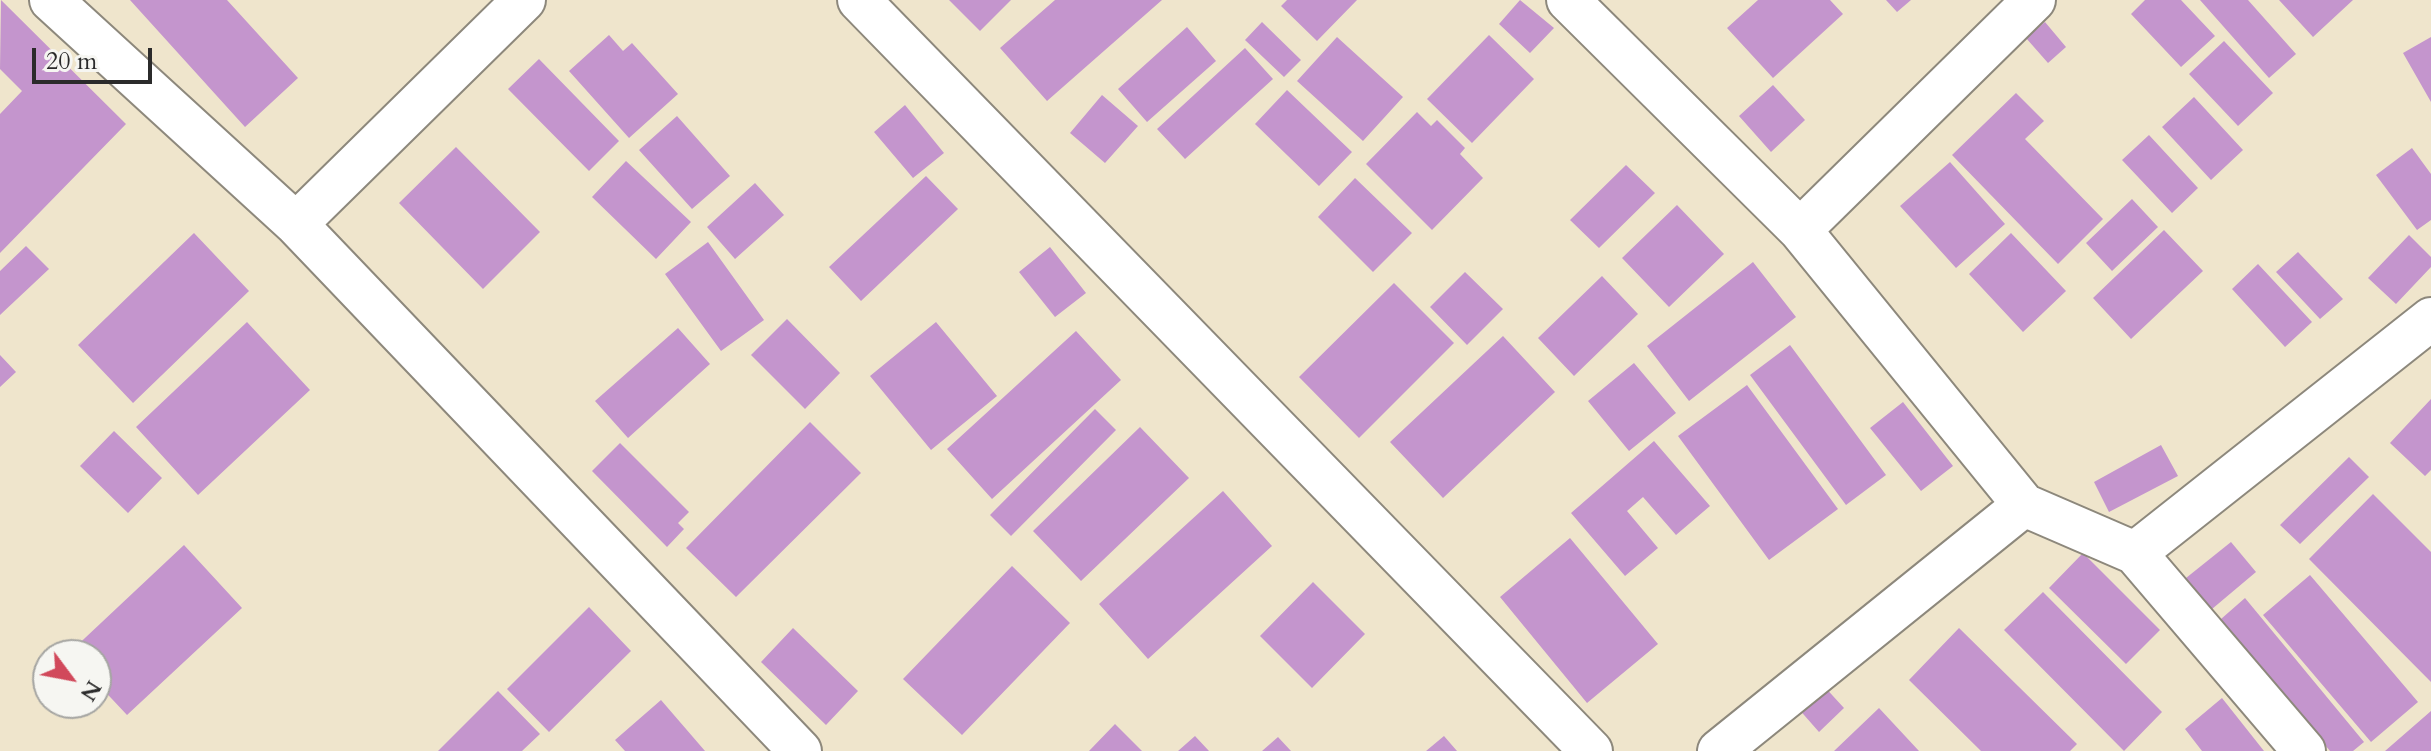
<!DOCTYPE html>
<html>
<head>
<meta charset="utf-8">
<style>
	body { margin:0 }
	#map { position:relative; width:2431px; height:751px; overflow:hidden; background:#efe5cc; font-family:Cardo,serif }
	canvas { display:block }
	.north { position:absolute; left:32px; top:639px; width:80px; height:80px; box-sizing:border-box; background:#f6f6f2; border:2px solid #a5a5a2; border-radius:50%; rotate:122deg; font-size:22px; font-weight:700; line-height:32px; text-align:center; color:#2b2b2b }
	.north::after { content:''; display:block; margin:auto; width:28px; height:36px; background:#d1495b; clip-path:polygon(50% 0,100% 100%,50% 72%,0 100%) }
	.scale { position:absolute; left:32px; top:48px; width:120px; height:36px; box-sizing:border-box; border:4px solid #2b2b2b; border-top:0; padding-left:10px; font-size:24px; line-height:28px; white-space:nowrap; color:#2b2b2b; -webkit-text-stroke:6px #f6f6f2; paint-order:stroke }
</style>
</head>
<body>
<div id="map">
<canvas width="2431" height="751"></canvas>
<div class="north">N</div>
<div class="scale">20 m</div>
</div>
<script>
const ctx = document.querySelector('canvas').getContext('2d');
ctx.lineJoin = 'round';
function fill(path, color) {
  ctx.fillStyle = color;
  ctx.fill(path, 'evenodd');
}
function stroke(path, color, width, dash) {
  ctx.strokeStyle = color;
  ctx.lineWidth = width;
  ctx.lineCap = dash ? 'butt' : 'round';
  ctx.setLineDash(dash || []);
  ctx.stroke(path);
}
fill(new Path2D(`
	M1 0 126 124 0 253V114L22 91 0 69Z
	M130 0H227L298 78 245 127Z
	M949 0H1011L980 31Z
	M1055 0H1162L1047 101 1000 48Z
	M1287 0H1357L1317 41 1281 6Z
	M1520 0 1554 28 1530 53 1499 24Z
	M1758 0H1830L1843 14 1773 78 1727 28Z
	M1886 0H1911L1897 12Z
	M2145 0H2181L2215 36 2181 67 2131 14Z
	M2200 0H2248L2296 54 2269 78Z
	M2279 0H2353L2313 37Z
	M1262 22 1301 60 1284 77 1245 40Z
	M2045 22 2066 47 2048 63 2026 38Z
	M1187 27 1216 61 1147 122 1118 89Z
	M609 35 623 51 632 43 678 94 629 138 569 71Z
	M1489 35 1534 79 1472 143 1427 99Z
	M1337 37 1403 97 1363 141 1297 81Z
	M2431 37V102L2403 53Z
	M2224 41 2273 93 2238 126 2189 74Z
	M1245 48 1273 79 1185 159 1157 129Z
	M539 59 619 141 589 171 508 89Z
	M1773 85 1805 120 1771 152 1739 116Z
	M1287 90 1352 152 1319 186 1255 124Z
	M2016 93 2044 121 2025 139 2103 219 2058 264 1952 155Z
	M1102 95 1138 126 1105 163 1070 133Z
	M2194 97 2243 150 2211 180 2162 127Z
	M905 105 944 153 913 178 874 132Z
	M1417 112 1431 126 1437 120 1465 148 1460 154 1483 178 1432 230 1366 164Z
	M677 116 730 176 692 209 639 150Z
	M2149 135 2198 188 2172 213 2122 160Z
	M456 147 540 232 483 289 399 203Z
	M2412 148 2431 174V220L2417 230 2376 175Z
	M626 161 691 222 656 259 592 197Z
	M1950 162 2005 224 1956 268 1900 206Z
	M1626 165 1655 193 1599 248 1570 220Z
	M926 176 958 209 861 301 829 267Z
	M1355 178 1412 233 1373 272 1318 217Z
	M755 183 784 215 735 259 707 227Z
	M2132 199 2158 227 2112 271 2086 243Z
	M1677 205 1724 254 1669 307 1622 258Z
	M2164 230 2203 271 2131 339 2093 298Z
	M194 233 249 291 133 403 78 345Z
	M2011 233 2066 291 2023 332 1969 274Z
	M2409 235 2431 257V267L2396 304 2368 278Z
	M708 242 764 320 721 351 665 274Z
	M26 246 49 269 0 315V271Z
	M1050 247 1086 293 1055 317 1019 272Z
	M2298 252 2343 299 2320 319 2276 272Z
	M1753 262 1796 317 1689 401 1647 346Z
	M2258 264 2312 322 2285 347 2232 289Z
	M1465 272 1503 309 1467 345 1430 307Z
	M1602 276 1638 314 1574 376 1538 338Z
	M1394 283 1454 343 1359 438 1299 377Z
	M787 319 840 373 805 409 751 355Z
	M247 322 310 390 198 495 136 427Z
	M936 322 997 396 931 450 870 376Z
	M678 328 710 364 628 438 595 401Z
	M1076 331 1121 380 992 499 947 449Z
	M1503 336 1555 392 1443 498 1390 442Z
	M1790 345 1886 475 1846 505 1750 375Z
	M0 355 16 372 0 387Z
	M1634 363 1676 413 1629 451 1588 401Z
	M1747 385 1838 509 1769 560 1678 436Z
	M2431 399V470L2425 476 2390 443Z
	M1903 402 1953 466 1921 491 1870 428Z
	M1095 409 1116 430 1011 536 990 515Z
	M810 422 861 473 736 597 686 548Z
	M1140 427 1189 478 1081 581 1033 531Z
	M114 431 162 478 128 513 80 466Z
	M1654 441 1710 506 1676 535 1643 497 1627 511 1658 548 1625 576 1571 513Z
	M620 443 689 512 678 523 684 529 667 547 592 471Z
	M2161 445 2178 476 2109 512 2094 482Z
	M2349 457 2369 477 2300 544 2280 525Z
	M1223 491 1272 546 1148 659 1099 604Z
	M2373 494 2431 552V682L2309 559Z
	M1570 538 1658 644 1587 703 1500 597Z
	M2231 542 2256 572 2212 609 2186 578Z
	M184 545 242 608 127 715 96 682V655L69 653Z
	M2083 553 2160 630 2126 664 2049 588Z
	M1012 566 1070 623 962 735 903 679Z
	M2310 575 2418 702 2371 742 2263 615Z
	M1313 582 1365 634 1312 688 1260 636Z
	M2043 592 2162 712 2124 751 2004 630Z
	M2245 598 2364 742 2353 751H2330L2221 619Z
	M589 607 631 651 549 732 507 689Z
	M793 628 858 691 826 725 761 662Z
	M1959 628 2077 744 2070 751H1981L1909 680Z
	M1822 684 1844 708 1819 732 1797 707Z
	M498 691 540 734 522 751H438Z
	M2222 698 2264 751H2202L2185 729Z
	M661 700 705 751H625L615 740Z
	M1879 708 1919 751H1834Z
	M2431 711V751H2385Z
	M1115 724 1142 751H1089Z
	M1195 736 1209 751H1178Z
	M1444 736 1457 751H1426Z
	M1278 737 1291 751H1262Z`), '#c495cd');
const minor = new Path2D(`
	M51 0 296 224 800 751
	M859 0 1591 751
	M1568 0 1800 230 2024 505 2135 553 2304 751
	M296 224 524 0
	M1800 230 2034 0
	M2135 553 2431 319
	M1719 751 2024 505`);
stroke(minor, '#8d887c', 46);
stroke(minor, '#fff', 42);
</script>
</body>
</html>
